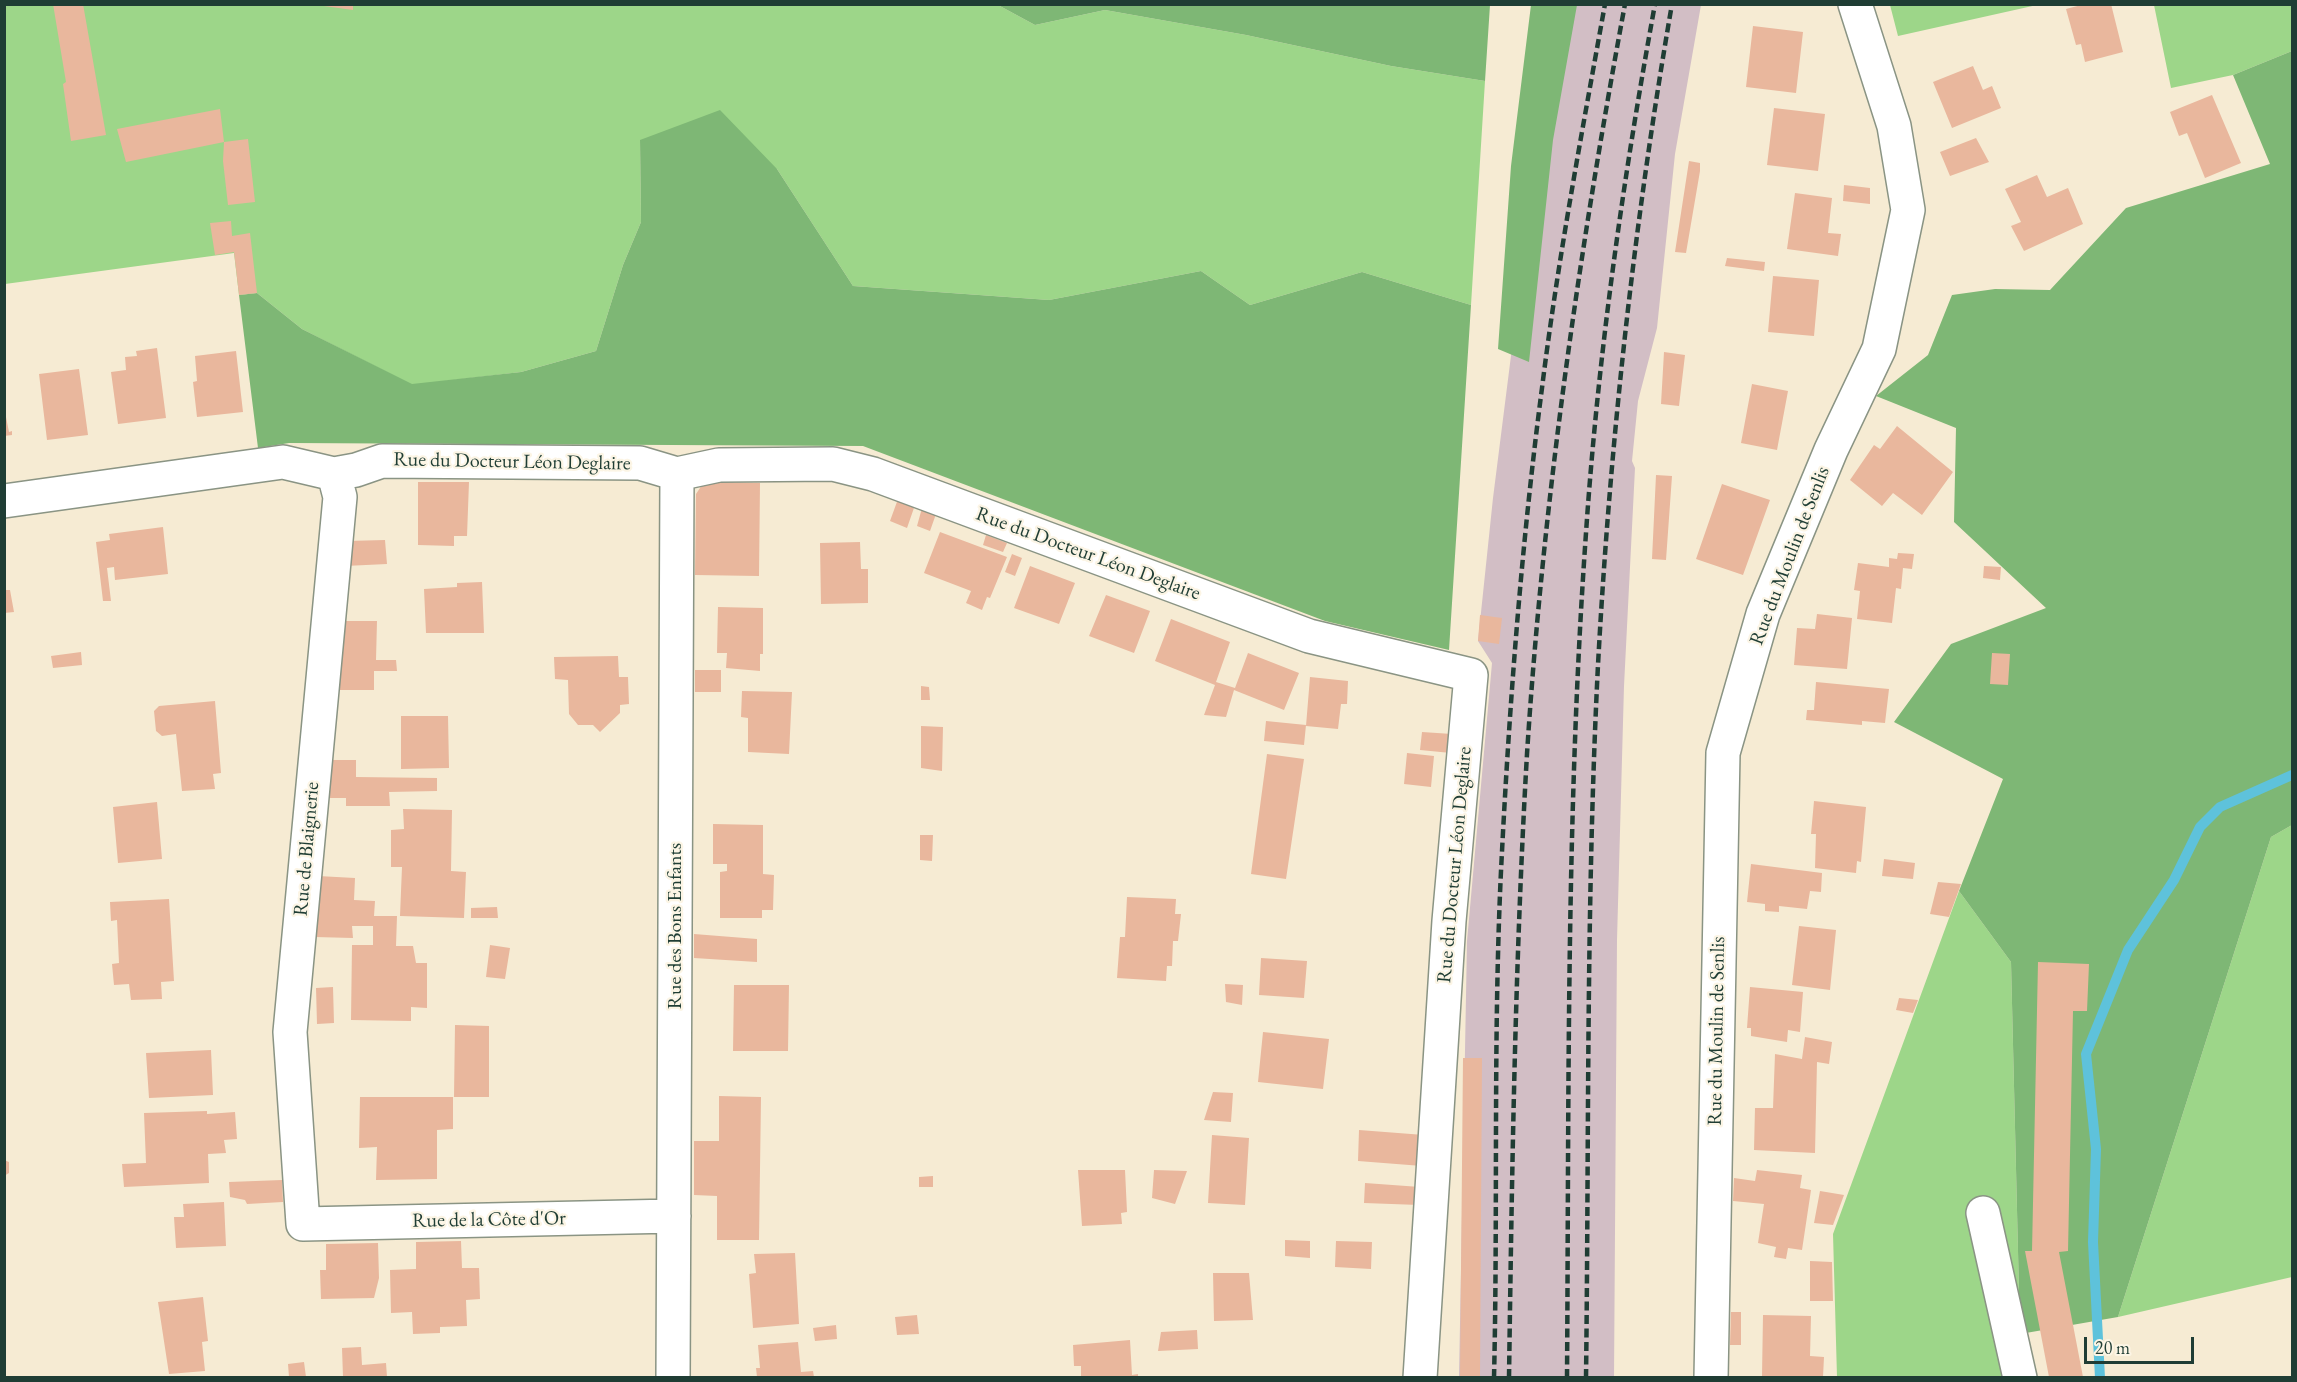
<!DOCTYPE html>
<html>
<head>
<meta charset="utf-8">
<style>
	body { margin:0 }
	#map { position:relative; width:2297px; height:1382px; overflow:hidden; background:#f6ebd3; font-family:"EB Garamond",serif }
	canvas { display:block }
	.frame { position:absolute; inset:0; border:6px solid #1f3d34; pointer-events:none }
	.scale { position:absolute; left:2084px; top:1337px; width:110px; height:27px; box-sizing:border-box; border:3px solid #1f3d34; border-top:0; padding-left:8px; font-size:18px; line-height:21px; white-space:nowrap; color:#1f3d34; -webkit-text-stroke:4px #fcf5e5; paint-order:stroke }
</style>
</head>
<body>
<div id="map">
<canvas width="2297" height="1382"></canvas>
<div class="frame"></div>
<div class="scale">20 m</div>
</div>
<script>
const ctx = document.querySelector('canvas').getContext('2d');
ctx.lineJoin = 'round';
function fill(path, color) {
  ctx.fillStyle = color;
  ctx.fill(path, 'evenodd');
}
function stroke(path, color, width, dash) {
  ctx.strokeStyle = color;
  ctx.lineWidth = width;
  ctx.lineCap = dash ? 'butt' : 'round';
  ctx.setLineDash(dash || []);
  ctx.stroke(path);
}
function drawText(font, color, halo, rows, align = 'center') {
  ctx.font = font + ' "EB Garamond",serif';
  ctx.lineWidth = 4.5;
  ctx.setLineDash([]);
  ctx.textBaseline = 'middle';
  ctx.strokeStyle = halo;
  ctx.fillStyle = color;
  for (const [text, x, y, turn = 0] of rows) {
    ctx.save();
    ctx.translate(x, y);
    ctx.rotate((+turn || 0) * Math.PI / 180);
    ctx.textAlign = isNaN(turn) ? turn : align;
    if (halo) ctx.strokeText(text, 0, 0);
    ctx.fillText(text, 0, 0);
    ctx.restore();
  }
}
fill(new Path2D(`
	M1559 5H1701L1675 154 1657 328 1638 401 1632 461 1635 468 1624 686 1617 940 1614 1377 1459 1378 1467 941 1492 663 1478 641 1493 498 1545 87Z`), '#d2bec5');
fill(new Path2D(`
	M4 5H998L1035 25 1105 10 1246 35 1391 66 1485 81 1471 305 1362 272 1250 305 1201 271 1049 300 853 286 777 169 640 140 641 222 623 265 596 351 521 372 412 385 302 329 257 293 239 295 234 253 5 284Z
	M1890 5V4L2037 5 1898 36Z
	M2154 5H2292V51L2233 75 2171 88Z
	M2292 825V1277L2118 1317 2271 837Z
	M1959 891 2011 962 2020 1334 2029 1377H1837L1833 1234Z`), '#9dd689');
fill(new Path2D(`
	M998 5H1490L1485 81 1391 66 1246 35 1105 10 1035 25Z
	M1531 5H1577L1553 140 1529 362 1498 349 1511 166Z
	M2292 51V825L2271 837 2118 1317 2020 1334 2011 962 1959 891 2003 779 1894 722 1951 644 2046 608 1954 522 1956 428 1876 396 1928 355 1952 295 1995 289 2050 290 2126 208 2270 164 2233 75Z
	M720 110 777 169 853 286 1049 300 1201 271 1250 305 1362 272 1471 305 1449 650 1325 621 863 446 289 443 258 448 239 295 257 293 302 329 412 384 521 372 596 351 623 265 641 222 640 140Z`), '#7eb775');
stroke(new Path2D(`
	M2100 1378 2093 1242 2096 1149 2086 1054 2128 950 2174 880 2200 827 2220 807 2292 775`), '#5ec2db', 10);
fill(new Path2D(`
	M53 4H83L106 135 71 141 63 84 66 82Z
	M324 4H353V10L324 6Z
	M2085 4H2111L2123 52 2085 62 2081 44 2076 45 2066 9Z
	M1753 26 1803 32 1796 93 1746 87Z
	M1973 66 1983 90 1992 86 2001 108 1952 128 1933 82Z
	M2212 95 2241 163 2205 178 2187 133 2179 136 2170 112Z
	M1774 108 1825 114 1818 171 1767 165Z
	M220 109 224 142 126 162 117 129Z
	M1976 138 1989 162 1950 176 1940 152Z
	M248 139 255 202 228 205 223 161 224 142Z
	M1689 161 1700 163V171L1686 253 1675 252Z
	M2037 175 2047 197 2068 188 2083 224 2024 251 2011 226 2021 222 2005 189Z
	M1844 185 1870 188V204L1843 201Z
	M1795 193 1832 198 1828 233 1841 234 1838 256 1787 249Z
	M231 221 232 236 250 233 257 293 239 295 234 252 215 255 210 223Z
	M1727 258 1765 262 1764 271 1725 266Z
	M1773 276 1819 280 1814 336 1768 332Z
	M157 348 166 418 118 424 111 372 126 370 125 357 137 356 136 351Z
	M236 351 243 412 197 417 193 382 197 381 195 356Z
	M1664 352 1685 355 1679 406 1661 404Z
	M79 369 88 435 47 440 39 374Z
	M1752 384 1788 391 1777 450 1741 443Z
	M4 407 9 432 12 431V435L4 436Z
	M1897 426 1953 472 1922 515 1893 493 1882 506 1850 480 1874 445 1880 449Z
	M1656 475 1672 476 1666 560 1652 559Z
	M418 482H469L467 536H454V546L418 545Z
	M704 482 760 483 759 576 695 575 696 494Z
	M1722 484 1770 500 1743 575 1696 559Z
	M898 499 915 505 907 528 890 521Z
	M922 508 936 514 930 531 917 526Z
	M163 527 168 574 115 580 114 567 107 568 111 601H103L96 542 110 540 109 534Z
	M940 532 1007 557 990 598 987 597 982 610 966 603 971 591 924 573Z
	M986 535 1007 543 1003 552 983 545Z
	M385 540 387 564 345 566 347 541Z
	M860 542 861 569H868V603L821 604 820 543Z
	M1898 553 1914 554 1912 569 1903 568 1901 589 1896 588 1892 623 1857 619 1860 591 1854 590 1858 563 1889 567V558L1897 559Z
	M1012 554 1022 558 1015 576 1005 572Z
	M1030 566 1075 583 1059 624 1014 608Z
	M1984 566 2001 567 2000 580 1983 578Z
	M482 582 484 633H426L424 589 457 587V583Z
	M4 590H10L14 612 4 613Z
	M1106 595 1150 611 1134 653 1089 636Z
	M718 607 763 608V654H760V671L726 668 727 653H717Z
	M1817 614 1852 618 1847 669 1794 665 1797 628 1815 629Z
	M1480 615 1502 618 1499 644 1478 641Z
	M1171 619 1230 642 1216 682 1235 688 1248 653 1299 673 1284 710 1234 690 1226 717 1204 715 1215 685 1155 661Z
	M340 621H377L376 660H396L397 671H374V690H334Z
	M81 652 82 665 53 668 51 656Z
	M1992 653 2010 654 2008 685 1990 684Z
	M618 656 619 677H628L629 704 620 705V713L600 732 593 725H578L569 714 568 680 555 679 554 657Z
	M695 670H721V692H695Z
	M1310 677 1348 681 1347 704H1341L1338 729 1306 726Z
	M1816 682 1889 689 1885 723 1862 721V725L1806 720 1807 710H1814Z
	M921 686 929 687 930 700H921Z
	M742 691 792 692 789 754 748 752V718L741 717Z
	M215 701 221 773 213 774 215 789 182 791 176 734 162 736 156 731 154 711 159 706Z
	M401 716H448L449 768 401 769Z
	M1266 721 1306 725 1304 745 1264 741Z
	M921 726 943 727 942 771 921 768Z
	M1422 732 1452 734 1451 753 1420 750Z
	M1407 753 1434 756 1431 787 1404 784Z
	M1267 754 1304 759 1286 879 1251 874Z
	M328 760H356V777L437 778V791L389 792 390 806H346V798H324Z
	M1814 801 1866 807 1861 862 1857 861 1856 873 1815 868 1816 834H1811Z
	M157 802 162 859 118 863 113 807Z
	M403 809 452 810 451 871 466 872 464 918 400 916 402 867H391V830L404 829Z
	M713 824 763 825V874L774 875 773 910H762V918H720V872L727 871V864H713Z
	M920 835H933L932 861 920 860Z
	M1884 859 1915 863 1913 879 1882 876Z
	M1751 864 1822 873 1821 892 1810 891 1807 909 1779 906V912L1765 911V904L1747 902Z
	M318 876 355 878 354 900 375 901 374 916H397L396 946H413L416 963H427V1008L411 1007V1021L351 1020 352 945H373V926H352L353 938 315 937Z
	M1938 882 1961 884 1949 917 1930 914Z
	M1127 897 1176 899 1175 914H1181L1178 941H1173L1172 966H1167L1166 981 1117 978 1120 937H1125Z
	M169 899 174 981 161 982 162 999 131 1000 129 984 114 985 112 964 119 963 117 920 111 921 110 902Z
	M497 907 498 918H471V908Z
	M1799 926 1836 930 1830 990 1792 985Z
	M694 934 757 939V962L694 958Z
	M490 945 510 948 505 979 486 977Z
	M1261 958 1307 961 1304 998 1259 995Z
	M2038 962 2089 964 2087 1011H2073L2068 1251 2059 1252 2083 1377H2049L2025 1251H2032Z
	M1225 984 1243 985 1242 1005 1226 1002Z
	M734 985H789L788 1051H733Z
	M333 987 334 1023 317 1024 316 988Z
	M1750 987 1803 992 1800 1032 1788 1030 1787 1042 1751 1036V1028H1747Z
	M1899 998 1918 1000 1913 1013 1896 1010Z
	M455 1025 489 1026V1097H454Z
	M1263 1032 1329 1039 1323 1089 1258 1082Z
	M1805 1037 1832 1042 1829 1064 1817 1062 1815 1153 1754 1150 1755 1108H1773L1775 1054 1802 1059Z
	M211 1050 213 1095 149 1098 146 1053Z
	M1463 1058H1482L1480 1377H1460Z
	M1213 1092 1233 1093 1231 1122 1204 1120Z
	M719 1096 761 1097 759 1240H717V1196L694 1195V1141H719Z
	M360 1097H453V1129L437 1130V1179L376 1180 377 1147 359 1148Z
	M207 1111V1114L235 1112 237 1139 224 1140 226 1153 208 1154 209 1183 124 1187 122 1164 146 1163 144 1113Z
	M1359 1130 1424 1135 1422 1166 1358 1161Z
	M1212 1135 1249 1138 1245 1205 1208 1203Z
	M4 1160 9 1162V1173L4 1176Z
	M1078 1170H1125L1127 1212 1121 1213 1122 1224 1082 1226Z
	M1154 1170 1187 1171 1175 1204 1152 1198Z
	M1757 1170 1802 1175 1800 1188 1811 1190 1802 1250 1788 1248 1786 1259 1774 1257 1776 1247 1758 1243 1764 1204 1733 1201 1734 1178 1755 1181Z
	M933 1176V1187H919V1177Z
	M282 1180 283 1202 247 1204 245 1200 230 1197 229 1182Z
	M1365 1183 1420 1187 1419 1205 1364 1203Z
	M1820 1191 1844 1195 1833 1225 1814 1223Z
	M224 1202 226 1246 176 1248 174 1217H184L183 1204Z
	M1285 1240 1310 1241V1258L1285 1256Z
	M461 1241 462 1268H479L480 1299 466 1300 467 1326 440 1327V1333L413 1334 412 1312 391 1313 390 1270 416 1269V1242Z
	M1336 1241 1372 1242 1371 1269 1335 1267Z
	M378 1243 379 1278 374 1298 321 1299 320 1270H326V1244Z
	M795 1253 799 1324 753 1328 749 1274 756 1273 754 1254Z
	M1810 1261 1832 1262 1833 1301H1810Z
	M1213 1273H1249L1253 1320 1214 1321Z
	M203 1297 208 1341 202 1342 205 1371 169 1374 158 1302Z
	M1731 1312H1741V1345H1730Z
	M917 1315 919 1334 897 1335 895 1317Z
	M1763 1315 1811 1316 1810 1356 1824 1357 1823 1377 1762 1376Z
	M836 1325 837 1339 815 1341 813 1328Z
	M1197 1330 1198 1349 1158 1351 1161 1332Z
	M1130 1340 1132 1375 1138 1374V1377H1081V1366H1074L1073 1345Z
	M798 1342 801 1372 813 1371 814 1377H757L756 1368H760L758 1345Z
	M361 1347 362 1365 386 1363 387 1377H343L342 1348Z
	M304 1362 306 1377H289L288 1364Z`), '#e9b79d');
const minor = new Path2D(`
	M334 474 340 497 290 1032 303 1224 674 1216
	M4 501 283 462 334 474 356 470 382 461 640 463 677 474 719 465 833 464 873 474 1309 636 1471 675 1449 921 1420 1378
	M1983 1213 2020 1378
	M673 1378 677 474
	M1711 1378 1723 753 1763 614 1831 450 1879 349 1908 210 1894 126 1855 4`);
stroke(minor, '#8a9484', 36);
stroke(minor, '#fff', 33);
stroke(new Path2D(`
	M1494 1378C1498 1209 1493 1040 1501 871 1509 710 1521 548 1542 388 1558 259 1582 132 1605 4
	M1509 1378C1512 1170 1515 961 1527 754 1543 503 1579 252 1625 4
	M1567 1378C1569 1096 1566 814 1586 533 1598 356 1623 179 1655 4
	M1586 1378C1589 1140 1586 902 1598 665 1610 443 1634 223 1672 4`), '#1f3d34', 4.5, [9, 4.5]);
drawText('20px', '#1f3d34', '#fcf5e5', [
	["Rue du Docteur Léon Deglaire",512,462,1],
	["Rue du Docteur Léon Deglaire",1088,554,20],
	["Rue du Moulin de Senlis",1790,556,-69],
	["Rue de Blaignerie",307,849,-85],
	["Rue du Docteur Léon Deglaire",1455,865,-85],
	["Rue des Bons Enfants",676,926,-90],
	["Rue du Moulin de Senlis",1717,1031,-89],
	["Rue de la Côte d'Or",489,1220,-1]
]);
</script>
</body>
</html>
